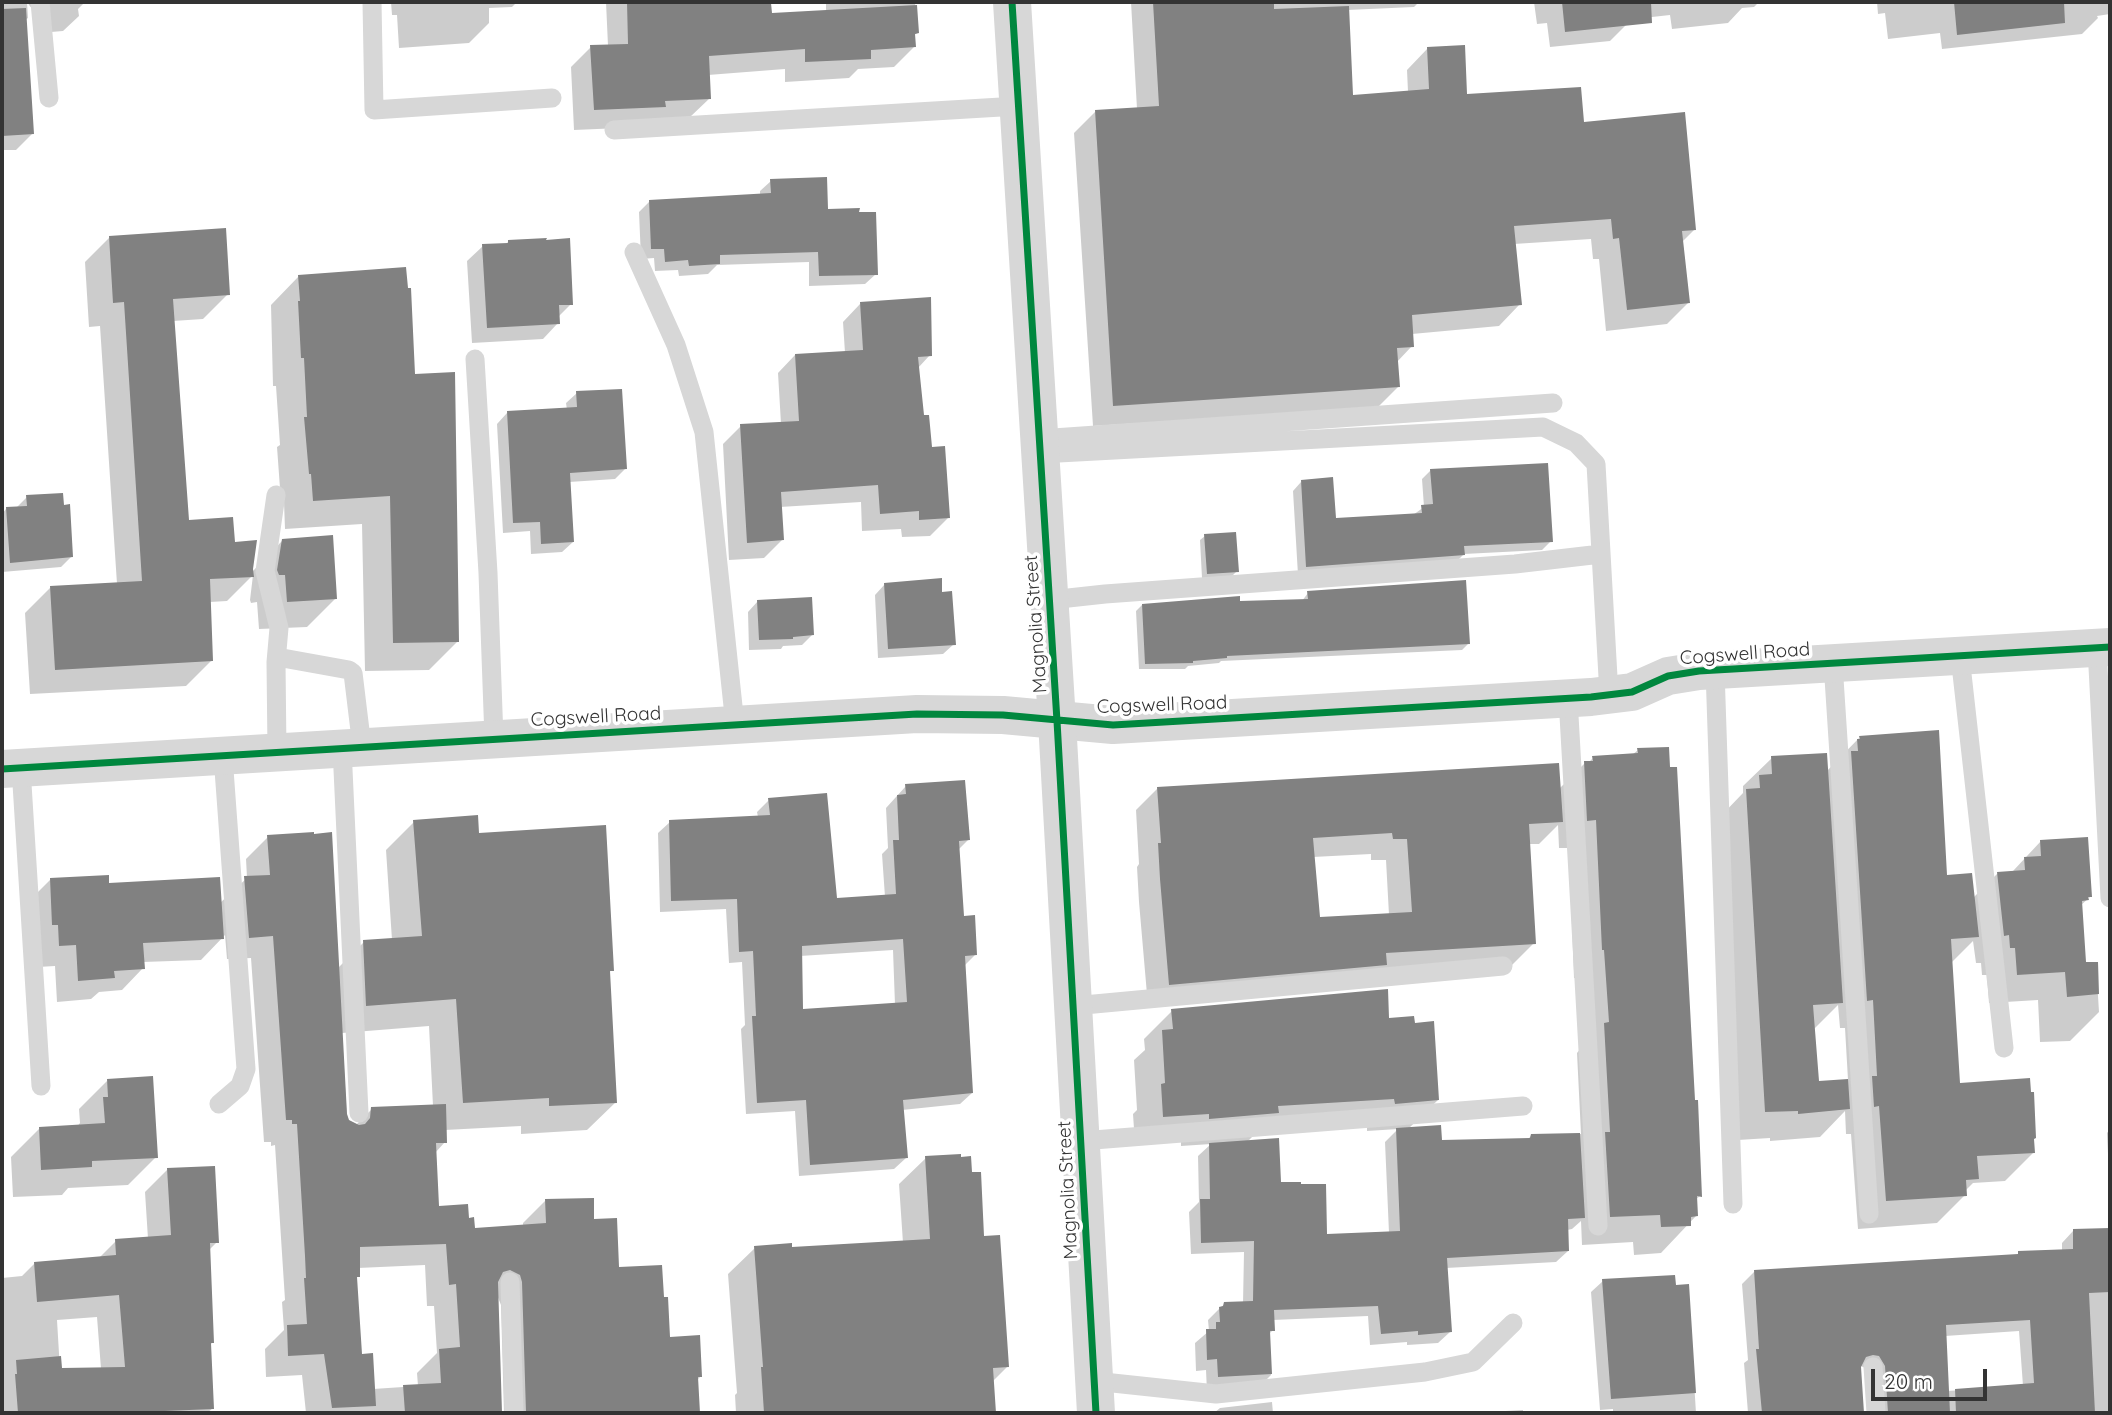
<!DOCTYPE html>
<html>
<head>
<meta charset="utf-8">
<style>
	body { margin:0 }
	#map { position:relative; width:2112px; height:1415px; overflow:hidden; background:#fff; font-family:Quicksand,sans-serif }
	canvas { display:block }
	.frame { position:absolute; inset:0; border:4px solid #333; pointer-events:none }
	.scale { position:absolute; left:1871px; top:1369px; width:116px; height:32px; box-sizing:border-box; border:4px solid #333; border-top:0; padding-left:9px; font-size:21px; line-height:24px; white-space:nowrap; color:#333; -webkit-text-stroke:5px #fff; paint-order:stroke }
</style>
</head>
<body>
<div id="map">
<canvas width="2112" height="1415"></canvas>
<div class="frame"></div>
<div class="scale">20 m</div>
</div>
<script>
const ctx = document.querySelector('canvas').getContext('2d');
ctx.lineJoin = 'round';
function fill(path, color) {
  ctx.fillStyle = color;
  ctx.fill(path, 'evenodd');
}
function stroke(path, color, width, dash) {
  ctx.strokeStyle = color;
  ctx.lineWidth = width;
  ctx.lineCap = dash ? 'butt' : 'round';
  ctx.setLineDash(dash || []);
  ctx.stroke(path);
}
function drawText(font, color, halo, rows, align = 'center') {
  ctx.font = font + ' Quicksand,sans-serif';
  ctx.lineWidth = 7;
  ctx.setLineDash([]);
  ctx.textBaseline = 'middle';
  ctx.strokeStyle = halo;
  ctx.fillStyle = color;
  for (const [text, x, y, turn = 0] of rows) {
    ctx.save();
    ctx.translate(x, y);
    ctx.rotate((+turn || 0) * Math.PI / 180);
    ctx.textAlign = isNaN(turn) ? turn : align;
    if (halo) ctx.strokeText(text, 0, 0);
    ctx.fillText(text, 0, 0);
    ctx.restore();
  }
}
fill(new Path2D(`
	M2 2H85L78 9 79 16 63 31 39 33 37 16 27 2 28 18 25 20 32 134 16 150H2Z
	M391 2H545L516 3 512 7 489 8V23L469 43 399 48 397 15H392Z
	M606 2H703V8L770 15 826 12V2H915L917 33 913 36 914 47 894 67 858 69 849 78 785 82V69L708 75 710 98 689 118 644 127 574 130 571 67 591 47 608 46Z
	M1131 2H1419L1414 7 1347 10 1352 97 1408 92 1407 70 1428 48 1466 96 1582 124 1695 229 1682 242 1688 303 1667 324 1606 331 1599 259H1593L1591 239 1514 244 1520 304 1499 326 1412 334V346L1396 363 1398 387 1377 408 1093 426 1074 133 1095 112 1137 109Z
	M1534 2H1759L1754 7 1742 8 1728 23 1672 29 1670 15 1625 20 1626 25 1610 41 1550 47 1547 23 1537 24Z
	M1877 2H2110V14L2097 16 2098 18 2082 34 1942 49 1940 33 1888 39 1885 13 1878 14Z
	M771 181 826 211 858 214 876 274 865 284 809 286V262L717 265 708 274 679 276 678 270 655 271 654 258 641 259 639 212 649 202 760 196V191Z
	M110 237 228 294 203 319 173 321 187 522 233 544 251 573 283 540 336 598 307 627 259 629 257 602 251 603 250 600 253 575 227 601 210 602 211 661 186 686 30 694 25 613 50 588 117 584 100 326 89 327 85 262Z
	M508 242H544L571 304 558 317V323L543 339 472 343 467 261 483 246 505 245Z
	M299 276 406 290 413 376 457 642 429 670 365 671 362 524 285 529 284 502H281L277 447 280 445 276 386H273L271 305Z
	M860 304 930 355 918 368 922 417 948 518 930 536 902 537 901 529 862 531 861 502 780 507 782 540 764 558 729 560 723 444 741 426 781 424 778 373 795 355 845 353 843 322Z
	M577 393 625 469 615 479 569 482 573 542 562 552 531 554 530 531 503 533 497 424 507 413 567 410 566 403Z
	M1431 470 1551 541 1542 550 1464 554 1454 564 1298 575 1293 491 1301 482 1334 520 1413 515 1424 507 1422 479Z
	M27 497 72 556 61 567 2 572V514L6 509H15Z
	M1205 536 1237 571 1232 576 1202 578 1200 540Z
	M885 584 941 593 954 644 943 654 878 658 875 595Z
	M1308 593 1468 644 1462 650 1221 661 1219 663 1188 666 1185 669H1139L1136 611 1142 605 1302 601Z
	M758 601 812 635 802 645 783 646 781 649 749 650 748 612Z
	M1860 737 1946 877 1973 898 1997 874 2013 871 2041 841 2090 897 2080 906 2085 964 2096 963 2099 1012 2070 1041 2040 1042 2038 1000 1989 1003 1987 975H1982L1981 963H1976L1973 941 1951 963 1958 1084 2033 1153 2005 1181 1973 1183 1965 1191V1195L1937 1223 1858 1229 1851 1134H1846L1845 1111 1820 1137 1770 1141V1138L1738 1140 1718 819 1743 793V786L1772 758 1826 772ZM1838 1005 1840 1028H1845L1848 1080 1817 1083 1813 1030Z
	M1638 750 1700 1196 1695 1200 1696 1216 1661 1253 1634 1255 1633 1242 1582 1245 1581 1221 1572 1229 1567 1230 1568 1251 1556 1262 1446 1268 1450 1332 1438 1343 1407 1345V1342L1370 1345 1368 1316 1273 1320V1330L1269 1334 1271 1375 1259 1387 1207 1392 1206 1370 1196 1371 1195 1343 1209 1331 1208 1320 1220 1308 1225 1304 1243 1303 1244 1252 1191 1254 1189 1212 1199 1202 1198 1156 1211 1144 1181 1146V1142L1135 1144 1133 1114 1137 1110 1134 1060 1145 1050 1144 1039 1172 1011 1388 1020 1438 1100 1408 1129 1440 1142 1528 1139 1531 1136 1581 1134 1577 1053 1581 1048 1576 978H1574L1569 848H1559L1558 825 1539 844H1528L1534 943 1512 965 1148 1006 1139 902 1137 867 1139 864 1136 810 1158 788 1559 789 1585 763H1588L1593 758 1632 755ZM1371 854V860H1386L1389 915 1318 919 1313 857ZM1367 1127V1131L1398 1129 1385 1142 1389 1233 1326 1236 1279 1184 1247 1142 1256 1133Z
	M906 786 968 840 958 850 962 918 975 955 964 966 972 1093 960 1104 902 1110 906 1158 894 1169 799 1176 795 1111 746 1114 741 1029 745 1025 742 962 729 963 726 909 660 912 658 833 670 822 758 817 757 812 769 800 835 900 885 897 882 854 888 848 886 808ZM893 950 895 1005 802 1011 800 956Z
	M414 822 478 834 612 970 608 973 616 1102 587 1130 521 1134V1126L445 1130V1142L435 1153 437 1208 468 1220 473 1230 523 1226V1223L545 1201 593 1221 617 1269 668 1339 701 1376 696 1381 699 1413H504L501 1305 497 1295 500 1413H306L302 1375 266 1377 265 1349 284 1330 282 1302 285 1300 275 1145 271 1146V1142H264L251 958 227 959 225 935 201 960 143 962V968L122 990 99 992 91 999 57 1002 55 966 38 967 29 901 51 879 108 885 220 903 247 878 246 859 268 837 338 968 364 942 392 940 386 850ZM429 1026 433 1106 372 1109 355 1126 347 1120 342 1033ZM425 1265 427 1306H434L437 1353 417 1373 418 1386 373 1389 361 1355 356 1279 358 1276V1268Z
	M107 1081 156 1157 128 1185 68 1188 62 1195 13 1197 11 1157 39 1129 77 1127 80 1123 79 1109Z
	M2110 1129V1196L2107 1133Z
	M926 1158 982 1238 1007 1367 992 1382 994 1413H736L735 1395 737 1393 728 1274 755 1248 790 1249 903 1243 899 1184Z
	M168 1169 217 1242 208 1251 213 1342 209 1346 213 1408 207 1413H2V1278L22 1276 35 1263 99 1258 116 1241 148 1239 145 1192ZM97 1317 101 1369 60 1370 57 1320Z
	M2110 1230V1413H1876L1871 1371 1859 1365 1862 1413H1748L1744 1363 1748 1360 1742 1284 1754 1272 2016 1256 2019 1253 2062 1251V1243L2073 1231ZM2019 1331 2023 1386 1947 1391 1945 1336Z
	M1603 1281 1674 1287 1688 1286 1696 1413H1613V1409L1600 1410 1591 1292Z
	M1272 1402 1273 1413H1214L1220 1408Z
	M1523 1410V1413H1470Z`), '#0003');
fill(new Path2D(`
	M627 2H748V4L771 3 772 13 917 5 919 33 915 34 916 47 871 50V59L805 62V49L709 56 711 99 665 101 666 107 594 110 590 45 628 44Z
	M1153 2H1274V9L1349 6 1353 95 1429 89 1427 47 1465 45 1467 94 1581 87 1584 122 1685 112 1696 230 1682 231 1690 303 1627 310 1619 238 1613 239 1611 219 1514 226 1522 305 1412 315 1414 347 1397 348 1400 387 1113 406 1095 110 1159 106Z
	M1562 2H1651L1652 23 1565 32Z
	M1954 2H2064L2065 23 1957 35Z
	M26 8 34 134 2 136V9Z
	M827 177 828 209 860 208 859 212H876L878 275 819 276 818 252 720 255V264L689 266 688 260 665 262 664 249H651L649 200 771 193 770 179Z
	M226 228 230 295 173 299 189 520 233 517 235 542 257 540 253 569 254 577 210 579 213 661 55 670 50 586 142 581 124 302 113 303 109 236Z
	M547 238 546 240 570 238 573 305H559L560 324 487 328 482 244 508 243V240Z
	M406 267 408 288H411L415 374 455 372 459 642 393 643 390 496 313 501 311 474H309L304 417H307L304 358H301L298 301H300L298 275Z
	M931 297 932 356 918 357 924 415H929L932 447 945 446 950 518 919 520V511L880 514 878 485 781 492 784 540 747 543 740 424 799 421 795 354 863 350 860 302Z
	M622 389 627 469 570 473 574 542 541 544 540 522 513 523 507 411 577 407 576 391Z
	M1548 463 1553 542 1464 546 1465 555 1306 567 1301 480 1333 477 1336 518 1422 513 1421 505 1433 504 1430 469Z
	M63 493 64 505 70 504 73 557 10 563 6 507 27 506 26 495Z
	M1236 532 1239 572 1207 574 1204 534Z
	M333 535 337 599 287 602 285 575H279L277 570 282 539Z
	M942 578V592L952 591 956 645 888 649 884 583Z
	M1466 580 1470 644 1227 656V658L1193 661V663L1145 664 1142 604 1240 596V601L1308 599 1307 591Z
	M812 597 814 635 793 637V639L759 640 757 600Z
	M1939 730 1947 875 1972 873 1979 937 1951 939 1960 1083 2030 1078 2031 1092H2034L2036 1138 2034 1139 2035 1153 1977 1156 1979 1179 1966 1180 1967 1196 1886 1201 1879 1106 1874 1107 1872 1076H1877L1873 1000 1867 1001 1851 751H1858L1857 739H1860L1859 736Z
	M1669 747 1670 767H1677L1695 1100H1698L1702 1197 1697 1196 1698 1216 1691 1217V1226L1661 1227 1660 1215 1610 1217 1605 1132H1610L1604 1023 1609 1022 1604 950H1602L1596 820 1587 821 1584 761H1593L1592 756 1638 753 1637 748Z
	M1827 753 1843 1003 1813 1005 1819 1081 1848 1079 1850 1109 1798 1114V1111L1765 1112 1746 789 1760 788 1759 775 1772 774 1771 756Z
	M1559 763 1563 822 1529 824 1536 944 1386 953 1387 965 1169 985 1160 879 1158 843H1161L1157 787ZM1392 833 1393 839H1407L1412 912 1320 917 1313 838Z
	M965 780 970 840 959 841 964 916 975 915 977 955 965 956 973 1093 903 1100 908 1158 810 1165 806 1100 757 1103 752 1016H756L753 951 739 952 737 899 671 901 669 820 770 815 768 798 827 793 837 898 896 894 893 840H899L897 795 906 794 905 784ZM903 939 907 1002 803 1009 802 946Z
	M478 815 479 833 606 825 614 971H610L617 1103 549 1106V1098L463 1103 456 999 366 1006 363 940 422 936 413 820Z
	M314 832V834L332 832 347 1114 349 1120 359 1125 365 1124 370 1118 371 1107 446 1104 447 1143H436L439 1206 468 1204 469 1218 474 1217 475 1228 546 1223 545 1199 594 1198V1219L617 1218 619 1267 662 1265 664 1297H668L670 1337 700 1335 702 1377H698L700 1413H526L522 1282 520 1275 510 1270 503 1272 498 1282 502 1413H405L403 1385 441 1383 439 1349 460 1347 456 1284 449 1285 446 1244 360 1247V1277H357L362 1354 373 1353 376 1406 332 1408 324 1354 288 1356 287 1325 307 1324 304 1278H306L305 1256 297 1124H292V1120H286L273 936 249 938 244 876 270 875 267 835Z
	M2088 837 2092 897H2088L2089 900 2082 901 2086 962H2098L2099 994 2067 997 2065 972 2017 975 2015 948H2010L2009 935 2004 936 1997 872 2025 870 2024 857 2041 856 2040 840Z
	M109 875V883L220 877 224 939 143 943 145 969 114 971 115 978 78 981 76 945 59 946 58 925H52L50 878Z
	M1388 989 1389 1018 1414 1016 1415 1023 1434 1021 1439 1100 1395 1104 1394 1099 1278 1106 1279 1113 1209 1119V1114L1163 1117 1161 1084 1165 1083 1162 1030 1173 1029 1171 1009Z
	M153 1076 158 1158 92 1161V1167L41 1170 39 1127 105 1123 103 1097H108L107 1079Z
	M1441 1125 1442 1140 1530 1138 1531 1134 1580 1133 1585 1218 1568 1219 1569 1251 1447 1258 1452 1332 1418 1335V1331L1381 1334 1378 1306 1274 1310 1275 1331H1270L1272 1374 1218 1377 1217 1359 1207 1360 1206 1329H1216V1322H1220L1219 1307 1223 1306 1224 1302 1253 1301 1254 1241 1201 1243 1200 1199H1210L1209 1143 1279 1138 1281 1182H1301V1184H1326L1327 1234 1400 1231 1396 1128Z
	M961 1154V1157L971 1156 972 1172H981L984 1236 1000 1235 1009 1367 993 1368 996 1413H764L761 1367H763L754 1246 792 1243V1247L930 1239 925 1156Z
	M215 1166 219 1243H210L214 1343H211L214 1409 115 1413H18L15 1374H17L16 1360 61 1356 62 1368 125 1367 119 1295 37 1302 34 1262 116 1255 115 1239 171 1235 167 1168Z
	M2110 1228V1292L2089 1293 2095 1413H1956L1955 1389 2034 1383 2030 1320 1946 1325 1950 1413H1888L1885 1366 1879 1356 1873 1355 1866 1357 1861 1367 1864 1413H1762L1756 1349H1759L1754 1270 2018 1254V1251L2073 1249V1229Z
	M1675 1275 1676 1285 1689 1284 1696 1393 1611 1399 1602 1279Z`), '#818181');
stroke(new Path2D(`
	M40 2 49 98
	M372 2 374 110 552 98
	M614 130 1018 106
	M634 252 676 345 704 432 735 725
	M475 359 488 573 494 739
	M1039 439 1553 403
	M1040 454 1543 427 1576 443 1596 464 1609 695
	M276 495 265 571 279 628 276 662 277 752
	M1050 600 1105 594 1515 564 1601 554
	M2097 648 2110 898
	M1960 656 2004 1048
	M277 657 349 670 353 673 362 747
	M1833 663 1869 1214
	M1715 670 1733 1204
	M1568 698 1598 1226
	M342 748 359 1113
	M21 768 41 1086
	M1073 1006 1503 966
	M219 1104 240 1086 246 1069 223 756
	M1081 1141 1523 1106
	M510 1282 514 1413
	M1873 1367 1876 1413
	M1094 1381 1216 1394 1425 1372 1473 1362 1513 1323`), '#d7d7d7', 19);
stroke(new Path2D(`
	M2 769 917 714 1003 715 1113 725 1591 697 1632 692 1668 676 1699 671 2110 647`), '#d7d7d7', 38);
stroke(new Path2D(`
	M1012 2 1057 721 1096 1413`), '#d7d7d7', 38);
stroke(new Path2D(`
	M1012 2 1057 721 1096 1413
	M2 769 917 714 1003 715 1113 725 1591 697 1632 692 1668 676 1699 671 2110 647`), '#00873e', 7);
drawText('19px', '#333', '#fff', [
	["Magnolia Street",1036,624,-94],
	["Cogswell Road",1745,654,-4],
	["Cogswell Road",1162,705,-2],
	["Cogswell Road",596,717,-3],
	["Magnolia Street",1068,1190,-93]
]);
</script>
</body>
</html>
